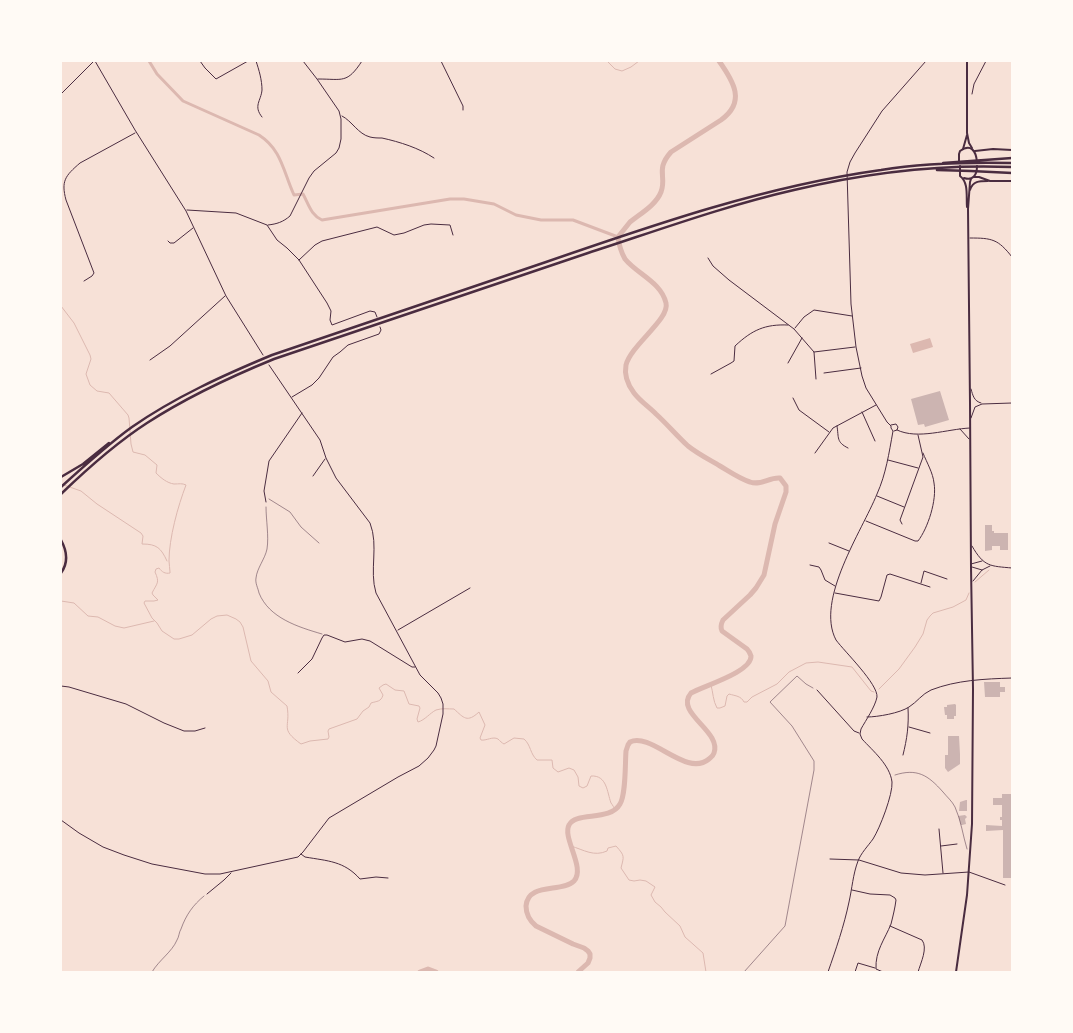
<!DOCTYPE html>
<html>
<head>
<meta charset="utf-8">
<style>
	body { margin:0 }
	#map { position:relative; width:1073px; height:1033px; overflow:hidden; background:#f7e1d7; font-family:"PT Sans Narrow",sans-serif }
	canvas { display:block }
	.frame { position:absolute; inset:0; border:62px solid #fffaf5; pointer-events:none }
</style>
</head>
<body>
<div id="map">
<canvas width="1073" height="1033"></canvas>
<div class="frame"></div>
</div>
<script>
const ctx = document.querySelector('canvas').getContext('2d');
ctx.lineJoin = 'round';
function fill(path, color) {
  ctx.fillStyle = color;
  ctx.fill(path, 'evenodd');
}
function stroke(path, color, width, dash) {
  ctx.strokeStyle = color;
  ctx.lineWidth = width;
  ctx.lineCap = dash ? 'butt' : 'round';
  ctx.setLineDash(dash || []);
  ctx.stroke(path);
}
fill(new Path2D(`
	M930 338 933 347 913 353 910 344Z`), '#dcb8b0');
stroke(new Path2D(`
	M607 61 615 69 622 71 631 67 639 61
	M61 306 74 323 90 355 91 359 86 374 90 385 97 391 109 393 128 415 129 418 131 444 133 452 145 455 157 465 156 473C161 478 167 483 174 484 179 484 182 483 186 485 178 506 169 538 169 561 169 565 170 568 170 572V573C165 574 162 572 159 568L156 569 155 572C160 583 157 583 152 593L153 595 158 600 154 601H145L144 603 152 618 157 623 162 631 174 639H179L192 635 211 619 217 616 227 615 236 619 240 622 243 627 251 661 268 681 271 692 287 706C291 728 279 728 301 744L310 741 328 739 329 737 328 731 329 729 357 719 363 711 369 707 371 703C377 701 381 702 383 695L379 688 383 685 386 684 395 690 404 691 409 704 419 706 420 708 417 719 418 722C425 720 430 713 436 710 442 708 448 709 454 709 464 718 467 723 479 712L485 725 480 738 481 740C486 741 493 736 498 739 500 741 502 743 504 744L514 738 524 739C531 745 530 754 537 760H552L553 768 558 772 569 768 574 770 578 777 579 786 583 788 587 786 591 776C607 775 607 792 611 803 612 804 615 809 615 810
	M61 484 81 491 97 504 141 533 143 536 142 544C157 544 161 548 167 561
	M975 582 989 570
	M61 601 74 603 88 616 98 617 115 626 124 628 154 621
	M711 685C713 692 713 701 717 708H720L725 706 727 696 729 694C736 696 741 696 744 702H747L752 697 777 684 789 672 806 663 818 662 852 667 871 691 874 692
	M879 689 899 669 915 647 923 634 927 620 930 616 933 613 953 607 966 600 969 593
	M571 846C584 850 594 857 607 851L608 848 616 846C625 856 624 856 621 868L629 880 634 881 640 880 646 881 655 887 651 895 655 902 661 907 665 912 680 926 685 937 703 953 706 972`), '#dcb8b0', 1);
stroke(new Path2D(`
	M149 61 157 74 183 101 259 135C282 150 283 171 294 195L303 194C309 205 311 215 322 220L450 199H464L494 204 516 215 541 220H573L618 237`), '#dcb8b0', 3);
stroke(new Path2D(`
	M420 972 428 969 436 972
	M578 972 588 963 590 958V954L588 951 584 948 573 944 536 926C530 921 526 915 526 906 528 882 562 893 574 881 586 868 562 838 569 825 576 811 610 822 620 804 626 794 625 764 626 751L628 745 630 742C652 732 686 778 709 759 711 757 713 756 714 753 722 731 674 713 691 693 703 686 752 672 751 656 750 653 749 651 747 649L722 631C720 627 721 624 723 620L750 595 756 588 764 575 775 524 786 492V486L780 478C769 477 761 486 750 482 740 479 730 472 720 466 710 460 698 454 688 446 677 436 667 424 656 414 649 407 640 401 634 393 628 385 624 375 626 365 631 345 670 319 666 303 661 282 637 274 625 259 621 252 619 245 618 237 622 232 626 227 630 222 640 214 656 205 661 192 667 176 655 170 671 152L721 120C746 102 734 82 719 61`), '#dcb8b0', 5);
fill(new Path2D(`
	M940 391 949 420 925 427 924 424 918 425 911 399Z
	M985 525H992V531H994V533H1008V550H1000V546H992V550L985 551Z
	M984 682H1000V687H1005V692H1000V697H985Z
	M955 704 956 705V716H954V719H947V715H945L944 707H947V705Z
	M948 736H959L960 754V764L948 772 945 768V755H948Z
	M1002 794H1012V878H1003V830L986 831V825L1002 826V820H1000V817H1002V805H993V798H1002Z
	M966 800H967V811H959L960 802Z
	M965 815 967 817 965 819 966 824 962 825H961L958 816Z`), '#ccb4b1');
stroke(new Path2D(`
	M269 499 290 512 301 527 319 543
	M266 507C266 520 269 536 267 549 265 559 257 568 256 578 255 583 258 588 259 593 269 618 298 627 322 634
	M895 775C917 768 928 775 943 792 947 797 952 801 955 807 961 820 963 836 967 849
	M152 972C159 960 172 952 177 940 179 937 179 932 181 929 186 915 193 905 204 896
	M744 972 785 926 814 770V761L792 726 770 702 797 676 806 684 813 688`), '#4a2c40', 0.5);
stroke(new Path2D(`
	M95 61 135 130 186 211 226 296 263 355
	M200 61 205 68 216 79 248 61
	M256 61C259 70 262 80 262 90 261 101 253 106 262 117
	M441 61 463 106V110
	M318 79C343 79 347 84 362 61
	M61 94 94 61
	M972 94 974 84 986 61
	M342 116C352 121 358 134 370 137 374 138 378 138 382 138 400 142 419 148 434 158
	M187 210 236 213 267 225 277 240 287 248 299 260 327 303 331 311 330 320 332 325 370 311 375 312 377 317
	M268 225C277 224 283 222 290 216L309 178 314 171 336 153 339 148 341 139V119L339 111 317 79 303 61
	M970 238C992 238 998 239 1012 257
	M168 241 170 243H174L193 228
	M708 258 713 266 729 280 794 329 814 352 816 379
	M299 260 315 245 322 241 377 227 394 235 404 233 424 225 431 224 450 225 453 235
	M84 281 92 276 94 273 66 200C61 181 65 176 80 163L135 133
	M795 328 804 317 814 310 852 316
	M814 352 855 347
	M150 360 170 346 225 296
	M788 363 802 338
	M824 373 861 368
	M711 374 731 363 734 361 735 346C752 330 765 324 788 325
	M971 389C973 396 974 401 981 403
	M292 397 312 385 319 378 333 357 340 352 348 345 379 334 381 330 380 327
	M793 398 799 410 829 432
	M862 412 875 441
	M971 418 975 407 982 404 1012 403
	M837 426C839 438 836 442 848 448
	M960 429 969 439
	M897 430C918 440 947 429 970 428
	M815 453 833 428 876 405
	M888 460 918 468
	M313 476 325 459
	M877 496 904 507
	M266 502 264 491 269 461 302 413
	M866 521 915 541H918C928 528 937 500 934 483 933 473 927 463 923 453
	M902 524 900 520 923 457 918 435
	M829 543 849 551
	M972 546C984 567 990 566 1012 568
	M971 564 982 561
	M810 565 819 567 821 570 825 580 835 586
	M972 567 982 570
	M973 581 982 570 990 566
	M921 583 924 571 947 579
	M835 593 879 601 881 597 887 575 890 574 930 587
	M398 630 470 588
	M298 673 312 659 322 638 324 635H327L345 642 362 639 370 641 412 667H415
	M61 686 69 687 126 704 164 723 184 731H195L205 728
	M817 690 854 731 859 733
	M867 717C878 717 900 713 909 707 917 702 922 694 931 690 957 680 984 679 1012 678
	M909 727 930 733
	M903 755C907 739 909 725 908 708
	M61 820 79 833 103 847 124 855 152 864 205 874H220L298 857 303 852 329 818 398 777 419 766 428 758 434 750 436 746 443 714V704L441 698 438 693 420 675 376 593C369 570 379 546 370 523L336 478 326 458 320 440 269 365
	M939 829 943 873
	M941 846 957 844
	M301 854 305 857C328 861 344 861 360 879L376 877 388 878
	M830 859 859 860 901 873 925 875 969 872 1005 885
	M852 890 870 894 890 895 895 898 896 900C895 908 893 916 891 924 885 939 875 951 876 969L883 972
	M207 894 224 880 231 873
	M890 926 922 940C928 948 921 962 918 972
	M855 972 858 963 875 968`), '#4a2c40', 1);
stroke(new Path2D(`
	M891 425 896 424 898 427 897 430 894 431
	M828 972C836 949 844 926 849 902 852 889 853 874 858 861 861 853 868 846 873 839 880 828 893 794 892 782 890 765 873 751 862 739L860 734 861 729C866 720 875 707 877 697 878 684 845 652 836 640 815 600 862 531 877 494 886 474 889 453 893 431L891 428V426L887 422 866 388 862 376 856 347 851 304 847 172 850 162 855 153 882 111 926 61`), '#4a2c40', 1);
stroke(new Path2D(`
	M967 61V133L969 143 972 148
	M963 149 967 135`), '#4a2c40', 2);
stroke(new Path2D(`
	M975 151 993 149 1012 150
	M959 162V154L960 151C971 143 976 151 977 162
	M960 166V176C969 183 966 196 967 207
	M974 177H979L990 181H1012
	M964 178C973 181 977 175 977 166
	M970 190C973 181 979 181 988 181
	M956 972 967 895 972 824 973 689 971 567 970 403 968 209 970 182 971 179`), '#4a2c40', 2);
stroke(new Path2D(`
	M943 163 1012 158
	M937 170 971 171 1012 173
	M61 477 83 464 109 443
	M61 487C84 466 107 445 132 427 175 397 224 375 272 355 364 324 455 293 546 262 656 224 766 186 881 170 924 163 968 162 1012 163
	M61 494C88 468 116 443 147 423 187 397 230 377 274 359 378 323 483 288 588 253 656 231 724 206 794 190 865 173 939 164 1012 167
	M61 540C67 551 69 562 61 573`), '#4a2c40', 2.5);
</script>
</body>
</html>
